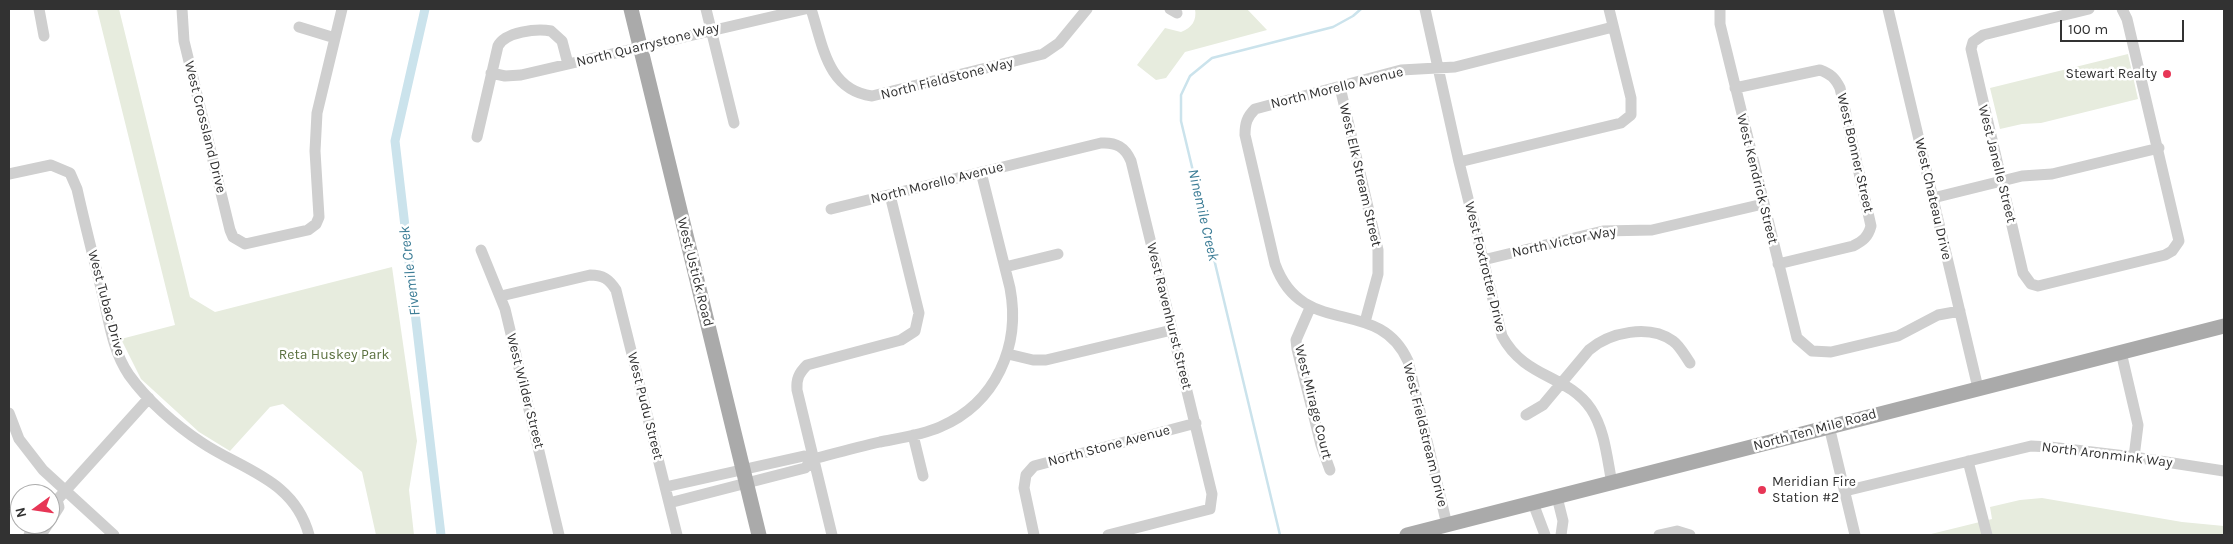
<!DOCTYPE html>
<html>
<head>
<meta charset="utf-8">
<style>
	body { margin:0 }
	#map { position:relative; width:2233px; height:544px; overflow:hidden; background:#fff; font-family:Karla,sans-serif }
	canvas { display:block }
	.frame { position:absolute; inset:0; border:10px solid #323232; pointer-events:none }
	.north { position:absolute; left:10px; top:484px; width:50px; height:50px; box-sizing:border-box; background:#fff; border:1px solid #adadad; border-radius:50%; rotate:256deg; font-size:14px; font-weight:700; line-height:20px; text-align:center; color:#323232 }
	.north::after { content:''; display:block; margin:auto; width:18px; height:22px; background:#e73656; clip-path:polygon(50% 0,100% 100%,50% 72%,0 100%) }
	.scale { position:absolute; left:2060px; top:20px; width:124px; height:22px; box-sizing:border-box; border:2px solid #323232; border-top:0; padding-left:6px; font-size:15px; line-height:18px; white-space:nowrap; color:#323232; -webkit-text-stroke:4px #fff; paint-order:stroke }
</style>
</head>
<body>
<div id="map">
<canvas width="2233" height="544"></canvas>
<div class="frame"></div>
<div class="north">N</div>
<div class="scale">100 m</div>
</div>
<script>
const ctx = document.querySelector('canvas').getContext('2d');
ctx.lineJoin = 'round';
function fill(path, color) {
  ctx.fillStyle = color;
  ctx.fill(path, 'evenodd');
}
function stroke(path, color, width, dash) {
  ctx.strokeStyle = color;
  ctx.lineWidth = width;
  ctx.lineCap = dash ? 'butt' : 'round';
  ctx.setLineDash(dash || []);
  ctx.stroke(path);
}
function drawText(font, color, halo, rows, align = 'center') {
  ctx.font = font + ' Karla,sans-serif';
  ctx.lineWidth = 5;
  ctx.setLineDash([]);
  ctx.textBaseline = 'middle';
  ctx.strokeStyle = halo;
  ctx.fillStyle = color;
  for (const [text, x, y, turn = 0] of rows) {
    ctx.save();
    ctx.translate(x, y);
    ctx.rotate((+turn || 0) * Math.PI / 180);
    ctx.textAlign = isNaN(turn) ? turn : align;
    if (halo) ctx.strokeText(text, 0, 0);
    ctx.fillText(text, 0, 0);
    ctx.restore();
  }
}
fill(new Path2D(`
	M97 9H119L190 297 215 312 392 267 417 441 409 490 414 535H376L362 472 283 404 270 407 230 451 199 432 141 379 121 339 175 325Z
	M1195 9H1247L1267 30 1185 52 1166 78 1156 80 1137 65 1165 28 1181 32C1192 28 1197 20 1195 9Z
	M2128 54 2138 99 2041 123 2022 124 2000 129 1990 88Z
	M2042 498 2182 522 2224 526V535H1927L1992 519 1990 507 2020 500Z`), '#e7ecde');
stroke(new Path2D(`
	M1280 535 1181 121V95L1190 76 1212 58 1333 27 1353 16 1361 9`), '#cbe3ec', 2.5);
stroke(new Path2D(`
	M425 9 395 141 441 535`), '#cbe3ec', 9);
stroke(new Path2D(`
	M39 9 44 36
	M182 9 184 41 230 230 233 237 245 244 308 230 316 224 319 217 315 151 317 113 342 9
	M706 9 734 123
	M811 9C823 45 827 90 872 96L1043 54 1059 43 1087 9
	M1170 9 1177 13
	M1425 9 1459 162 1502 336C1525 379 1567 374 1591 409 1605 430 1607 459 1612 483
	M1720 9V24L1797 338 1812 351 1831 352 1898 336 1938 315 1960 311
	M1888 9 1978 388
	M2089 9 1983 35 1973 42 1971 49 2023 273 2031 284 2038 286 2165 255 2172 251 2179 241 2127 19 2122 9
	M299 27 335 38
	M491 73 505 76 521 75 805 9
	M1340 87 1378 250V274L1365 322
	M1735 88 1820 70C1831 74 1835 78 1840 88L1871 226C1868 237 1863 241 1853 246L1778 264
	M477 137 498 46C505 32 537 28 551 31L562 41 568 64
	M1459 162 1621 123 1631 115V98L1609 9
	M9 174 51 165 70 173 77 189C85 225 94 260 103 296 109 322 113 352 129 375 147 400 175 425 201 442 242 470 294 479 309 535
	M1933 198 2022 176 2052 174 2159 148
	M831 209 1101 143C1116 142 1125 147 1131 161L1212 494 1210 509 1108 535
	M481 250 505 309 559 535
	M1483 260 1603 231 1652 230 1763 204
	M1005 267 1058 254
	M501 296 590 275C603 275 609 279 616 290L677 535
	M1310 308 1296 340 1297 349 1321 445 1330 470
	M2121 352 2138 425 2134 457
	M1008 354 1033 360H1046L1172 330
	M9 413 19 439 43 470 114 535
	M1526 415 1543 405 1589 350C1610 332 1649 324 1673 341 1680 346 1685 356 1690 363
	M1829 426 1855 535
	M913 435 923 476
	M813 459C836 453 858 447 880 442 900 438 922 435 940 427 996 403 1021 346 1010 288L981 172
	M1968 461 1987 535
	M665 487 804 456 813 459 805 468 669 503
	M1845 491 2031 446 2050 447 2134 457 2224 471
	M1557 497 1563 521 1561 535
	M50 501 57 500 149 398
	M1533 503 1545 535
	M50 521 59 507 57 500
	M1447 525 1408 361C1378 294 1303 341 1275 264L1245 135C1245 123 1247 117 1255 109L1401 70 1455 67 1613 27
	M29 535 35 524
	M41 535 48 524
	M832 535 797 390C796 379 799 373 807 365L901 340 915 331 919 313 890 195
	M1034 535 1024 488 1026 475 1034 466 1196 423
	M1659 535 1677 531 1690 535`), '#cfcfcf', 11);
stroke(new Path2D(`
	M631 9 759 535
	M1407 535 2224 326`), '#aaa', 15);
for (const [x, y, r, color] of [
	[2167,74,5,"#e73656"],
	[1762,490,5,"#e73656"]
]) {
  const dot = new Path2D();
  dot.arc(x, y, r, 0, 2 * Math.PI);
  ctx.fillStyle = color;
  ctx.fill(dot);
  stroke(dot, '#fff', 2);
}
drawText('14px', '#323232', '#fff', [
	["North Quarrystone Way",648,45,-14],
	["North Fieldstone Way",947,79,-14],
	["North Morello Avenue",1337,88,-14],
	["West Crossland Drive",205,127,76],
	["West Bonner Street",1855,153,77],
	["West Janelle Street",1997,164,76],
	["West Elk Stream Street",1360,175,77],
	["West Kendrick Street",1757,179,76],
	["North Morello Avenue",937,183,-14],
	["West Chateau Drive",1933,199,77],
	["North Victor Way",1564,242,-12],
	["West Foxtrotter Drive",1485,267,76],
	["West Ustick Road",695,272,76],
	["West Tubac Drive",106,303,75],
	["West Ravenhurst Street",1169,316,76],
	["West Wilder Street",525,391,76],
	["West Mirage Court",1313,402,76],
	["West Pudu Street",645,406,76],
	["North Ten Mile Road",1815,430,-15],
	["West Fieldstream Drive",1425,435,76],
	["North Stone Avenue",1109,446,-15],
	["North Aronmink Way",2107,455,7]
]);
drawText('14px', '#323232', '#fff', [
	["Stewart Realty",2157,74],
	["Meridian Fire",1772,482,"left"],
	["Station #2",1772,498,"left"]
], 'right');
drawText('14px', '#5a703e', '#fff', [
	["Reta Huskey Park",334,355]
]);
drawText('italic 15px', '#3e7e97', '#fff', [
	["Ninemile Creek",1203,215,77],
	["Fivemile Creek",410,271,-97]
]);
</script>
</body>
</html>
